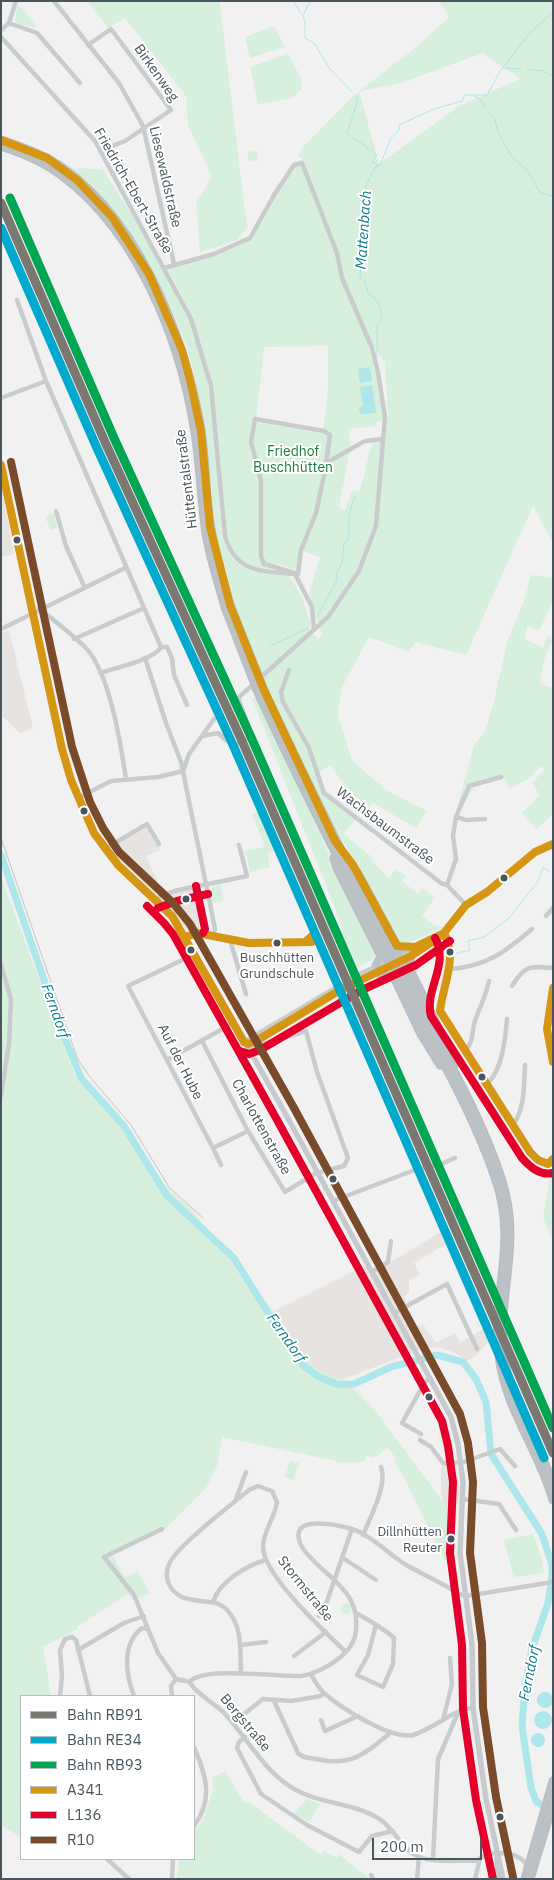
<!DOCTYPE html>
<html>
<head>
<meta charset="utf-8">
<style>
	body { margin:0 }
	#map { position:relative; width:554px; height:1880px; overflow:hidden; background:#f2f1f1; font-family:"IBM Plex Sans",sans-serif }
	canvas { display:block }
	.frame { position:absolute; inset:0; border:2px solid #49565d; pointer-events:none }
	.legend { position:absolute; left:20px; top:1695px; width:175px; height:165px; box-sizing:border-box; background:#fff; border:1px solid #b6bbbe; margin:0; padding:6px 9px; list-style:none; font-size:15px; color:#49565d }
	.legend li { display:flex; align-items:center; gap:10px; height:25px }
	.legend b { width:25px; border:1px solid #b6bbbe }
	.scale { position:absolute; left:372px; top:1838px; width:110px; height:22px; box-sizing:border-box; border:2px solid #49565d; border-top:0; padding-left:6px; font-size:15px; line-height:18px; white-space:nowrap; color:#49565d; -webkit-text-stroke:4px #fff; paint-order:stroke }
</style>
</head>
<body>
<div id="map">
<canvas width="554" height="1880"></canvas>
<div class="frame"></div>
<ul class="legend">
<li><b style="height:6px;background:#7b7872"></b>Bahn RB91</li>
<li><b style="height:6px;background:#00a9ce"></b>Bahn RE34</li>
<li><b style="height:6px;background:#00a651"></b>Bahn RB93</li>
<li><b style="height:6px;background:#d49613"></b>A341</li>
<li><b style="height:6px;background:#e4002b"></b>L136</li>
<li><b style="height:6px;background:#7a4b2a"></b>R10</li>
</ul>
<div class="scale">200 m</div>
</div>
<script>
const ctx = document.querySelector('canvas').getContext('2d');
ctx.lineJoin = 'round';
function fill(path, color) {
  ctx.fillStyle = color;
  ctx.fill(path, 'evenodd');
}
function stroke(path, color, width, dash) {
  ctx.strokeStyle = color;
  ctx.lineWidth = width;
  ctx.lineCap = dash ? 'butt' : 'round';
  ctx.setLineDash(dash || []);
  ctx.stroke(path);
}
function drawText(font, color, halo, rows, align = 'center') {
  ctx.font = font + ' "IBM Plex Sans",sans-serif';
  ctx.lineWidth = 4;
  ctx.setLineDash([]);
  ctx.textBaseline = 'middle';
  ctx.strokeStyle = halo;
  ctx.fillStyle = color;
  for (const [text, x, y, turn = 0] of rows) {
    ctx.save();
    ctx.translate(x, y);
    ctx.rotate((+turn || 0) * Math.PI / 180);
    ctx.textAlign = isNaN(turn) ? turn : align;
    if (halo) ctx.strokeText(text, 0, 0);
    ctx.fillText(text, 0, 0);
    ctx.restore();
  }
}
fill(new Path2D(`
	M1 483 14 554 1 557Z
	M9 630 33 728 20 733 1 715V633Z
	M146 827 160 850 146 856 162 891 154 894 110 849Z
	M200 887 202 896 199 929 188 931 159 899 171 893Z
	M446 1229 451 1241 414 1263 420 1274 409 1280V1292L405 1296 408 1310 403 1320 405 1324 410 1321 415 1328 423 1324 436 1343 455 1333 460 1342 487 1327 489 1341 477 1355 467 1361 456 1353 441 1348 427 1347 344 1379 322 1373 296 1347 274 1311 364 1266 376 1271Z
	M457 1464 459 1495 455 1532H452L441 1493V1469L442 1465Z`), '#e6e3e0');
fill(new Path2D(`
	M87 1H218L220 4 247 228 237 240 200 252 196 203 212 177 188 125 186 96 125 18 108 28Z
	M439 1H553V543L533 506 466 655 415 642 409 652 369 637 341 689 338 715 352 760 386 790 427 811 416 828 373 803 369 807 349 791 330 765 319 773 323 788 357 817 344 834 373 858 371 860 389 878 396 869 406 876 402 881 418 894 422 888 435 898 422 916 434 925 444 927 402 946 397 941C339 831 275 725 234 607 205 522 213 431 186 345 169 293 130 231 96 189 88 178 75 174 67 163L77 170 79 168 103 170C138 224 175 278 196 339 217 398 217 472 222 534 228 559 239 570 265 573 272 574 281 573 288 576 296 585 301 595 305 606 307 611 306 617 311 621L309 630 319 639 322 634 309 594 320 557 303 551 314 516 297 570 278 564 277 570C247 566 234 564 226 533 218 436 219 355 167 269 195 260 228 254 252 238L255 226 294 166 302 159 298 156 304 146 354 95 414 49 449 17ZM483 53 520 79 459 106 379 164 359 91 398 84ZM362 329 385 362 388 418 385 442 376 440C367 448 366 477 359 491L354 490 350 495 345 511 339 507 351 445 348 429 376 426V422L382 421 383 416 375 365ZM328 346V387L323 433 256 422 264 347Z
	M17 6 23 9 36 26 33 28 15 22Z
	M274 26 285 47 250 58 245 37Z
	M288 54 302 80 301 90 292 98 258 104 250 67Z
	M247.5 156a5.5 5.5 0 1 1 11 0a5.5 5.5 0 1 1-11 0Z
	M54 513 57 528 51 530 45 517Z
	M531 575 553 578V600L539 631 527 626 525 639 543 648 548 635 553 638V643L550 644 543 663 540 684 553 688V814L537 829 522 813 540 795 532 783 545 769 541 766 528 779 509 789 505 778 474 787 453 824 474 745 485 731 494 702 507 642 524 601Z
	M256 696 375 954 372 960 349 972 339 951 342 926 252 698Z
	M261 810 279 851 267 853 270 867 250 872 245 851 265 847 252 814Z
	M1 877 75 1076 119 1114 159 1179 192 1210 274 1311 296 1347 322 1373 344 1379 375 1410 447 1507 459 1581H455L401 1472 394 1462 396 1458 387 1447 378 1456 371 1458 367 1455 365 1461 345 1463 222 1437 217 1466 206 1488 164 1530 111 1553 126 1578 137 1571 150 1593 134 1600 128 1594 78 1626V1629L43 1647 51 1696H21L20 1837 1 1825Z
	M220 884 224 901 213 903 210 889Z
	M550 1177H553V1242L543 1217Z
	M290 1461 299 1463 293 1480 285 1477Z
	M533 1534 541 1557 544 1573 514 1577 504 1540Z
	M340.5 1609a5.5 5.5 0 1 1 11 0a5.5 5.5 0 1 1-11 0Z
	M225 1771 245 1804 249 1802 321 1855 324 1851 337 1858 339 1854 370 1879H177L179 1859H194V1832L203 1820 213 1789 212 1778Z
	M307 1799 320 1804 309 1822 294 1813Z`), '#d7efdd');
fill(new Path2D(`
	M370 367 372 381 360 383 358 369Z
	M372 385 376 413 360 414 359 408 363 406 360 387Z
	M537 1700a8 8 0 1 1 16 0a8 8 0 1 1-16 0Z
	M534 1720a9 9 0 1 1 18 0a9 9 0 1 1-18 0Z
	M531 1740a7 7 0 1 1 14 0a7 7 0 1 1-14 0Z`), '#ade6eb');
stroke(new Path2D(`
	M293 1 302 15
	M310 1 303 16 305 22V38L314 43 330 69 352 92
	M504 68 521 69
	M527 69 543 71 553 76
	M357 96V103L347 133 377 155 372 162 378 165
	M474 96 480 99 485 107
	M488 112 495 120 498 132 512 157 528 171 540 193 553 196
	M377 358V325L382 318 378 301 368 293 365 281 360 278 366 186 375 167 380 165 391 138 399 130V125L434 109 462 101 465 95H487L501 70 529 34 553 12
	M317 617 337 580 336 573 342 564 344 544 349 538V515L355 496
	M270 646 308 628
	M454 954 470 950 468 941 484 937 508 919 537 883 543 868 549 871
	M524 1745 526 1744`), '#ade6eb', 1);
stroke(new Path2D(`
	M1 855 59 1024 81 1078 124 1126 167 1196 234 1258 289 1347 304 1366 319 1377 339 1385 354 1384 391 1367 437 1355 463 1362 476 1379 486 1402 491 1454 542 1534 552 1565V1577L548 1603 532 1649 525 1686 522 1726 531 1788 536 1801 549 1810`), '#ade6eb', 7);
const highway = new Path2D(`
	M1 140C17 145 32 151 47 158 135 207 185 336 201 430 206 463 205 496 211 528 215 554 223 580 230 605
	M1 146C17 151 32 157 46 165 133 218 180 336 195 432 200 463 201 495 205 526 208 553 218 581 225 607
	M263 688C311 793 364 895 416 999 446 1057 481 1116 501 1178 522 1242 499 1285 503 1346 506 1396 535 1437 553 1483
	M257 690C305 796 359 899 412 1002 441 1059 474 1116 495 1177 519 1244 491 1292 499 1356 505 1408 539 1450 553 1500
	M334 858 338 870 381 956 384 958
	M357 872 397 946 398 952
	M397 946 405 949 416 948
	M411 956 409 962 411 972 449 1050 454 1066
	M376 966 381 956
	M375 972 393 978
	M393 975 421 1034 440 1065
	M535 1844 553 1781`);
stroke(highway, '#b7bcc0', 9);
stroke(new Path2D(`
	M54 1 119 83 143 126 174 264
	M9 23 37 33 80 83
	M1 30 9 23 16 1
	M1 37 95 141 191 319 211 386 225 536C235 573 262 571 295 574L312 607 314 630
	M88 45 111 29 171 110 125 141 100 151
	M164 268 214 254 250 238 274 195 294 165 302 163 337 253 342 278 372 348 378 372 385 417 376 526 359 571 328 617 238 698 249 727 248 738 236 744 227 741 218 733 202 736
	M17 300 46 381 161 647C154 660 115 668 100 673
	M1 398 46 381
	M255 419 324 431 330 435 325 471 316 513 301 550 298 574 264 564 261 556V481L251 442Z
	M326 463 365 441 383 439
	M56 511 66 546 84 586
	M39 608C54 621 72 634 86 648 110 674 121 745 126 779
	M1 629 125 568
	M74 639 144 608
	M161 647H167L172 658 174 675 187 705
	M145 658 166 723 181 762 209 899 215 929 213 936
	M289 670 281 692 283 702 309 748 324 793 441 883 447 885 466 905
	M78 798 111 781 158 777 183 771 189 754 214 719
	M456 817 466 820 485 819
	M105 849 147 824 159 844
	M447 885 456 859 453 836 456 817 469 786 501 777
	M154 899 174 891 247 876 239 845
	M546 916 553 908
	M444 933C462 958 440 985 440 1011L530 1152 538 1160 548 1164 553 1159
	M185 937 197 933 249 943 312 942 317 938 312 936 305 942
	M230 940 246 994
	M195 954 128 986 213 1148 248 1131
	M400 956 438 936
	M402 960 436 940 466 905 487 892 535 852 553 844
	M1 965 11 999 9 1044 1 1096
	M451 969C487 966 505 952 532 929
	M512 986C525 965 529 966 553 968
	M553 986 547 1029 553 1063
	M202 1041 248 1131 285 1192 316 1173 344 1166 348 1158 317 1072 306 1031 254 1047
	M244 1042 248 1044 256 1041 340 990 389 966
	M244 1042 355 976 386 962
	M465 1051C475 1041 471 1029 476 1018 481 1005 486 995 489 981
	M167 1060 233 1023
	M488 1083C503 1068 505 1039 507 1019
	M513 1125C525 1109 524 1084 525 1065
	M213 1148 221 1165
	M333 1201 412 1171 441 1164 455 1158
	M372 1272 388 1262 391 1241
	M394 1313 447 1284 477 1349
	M421 1434 402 1423 425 1382 430 1378
	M420 1440 431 1447 443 1463 464 1462 500 1449 515 1466
	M236 1499 246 1472
	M462 1499 499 1504 516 1530
	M162 1529 104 1557 134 1595 158 1653 176 1679
	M363 1535C370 1518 388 1484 381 1467
	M343 1558 376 1580
	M213 1602C219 1582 247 1565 266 1560
	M356 1613C369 1620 383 1628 394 1638L393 1664 383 1687 357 1675 368 1655 376 1625
	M319 1616 325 1607 352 1529
	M240 1645 266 1642
	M78 1650 124 1623 144 1616
	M294 1656 326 1632
	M241 1673C240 1652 243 1628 228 1611 216 1597 197 1604 182 1597 168 1590 163 1576 170 1562 180 1544 231 1505 249 1490L258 1486 272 1491 277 1502C275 1518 263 1531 263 1547 264 1576 325 1632 346 1652
	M311 1674C314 1680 319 1688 324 1693 341 1708 391 1740 413 1735 434 1729 451 1710 473 1708
	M176 1679 190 1682C192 1690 215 1704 223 1712 249 1739 266 1777 302 1793 326 1804 355 1804 378 1818 395 1828 400 1849 419 1857 433 1863 462 1860 479 1861
	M190 1682C201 1666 281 1677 301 1676 309 1675 316 1672 322 1669 338 1661 354 1649 356 1631 360 1593 333 1582 311 1558 306 1553 300 1546 299 1539 293 1514 342 1526 352 1529 370 1535 387 1552 403 1563 421 1574 441 1582 459 1594L466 1596 553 1582
	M60 1696 62 1676 60 1650 65 1639 72 1637 76 1640 90 1696
	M134 1696C126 1675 121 1644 142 1628L148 1629
	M172 1696 171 1686 176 1679
	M274 1701 298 1753C302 1758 309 1758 316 1759 351 1767 365 1754 390 1733
	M321 1720 325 1731 358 1716
	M443 1720 452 1684 450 1658
	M233 1723 263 1699 291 1701 321 1696 324 1693
	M245 1737 239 1742 237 1748 261 1794 307 1825 359 1852 372 1836 393 1831
	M194 1747C206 1775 214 1799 194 1826
	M107 1859 129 1879
	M433 1859 438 1759 458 1713
	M371 1875 373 1879
	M172 1879 173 1859
	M417 1879 419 1857
	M475 1879 480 1858C495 1850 520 1851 528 1867`), '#c9cccd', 4.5);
stroke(new Path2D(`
	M1 464 62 749C73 787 85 827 111 858 133 883 163 901 181 929L285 1113 451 1417 458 1444 463 1482 460 1553 472 1644 473 1708 486 1799 503 1879
	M497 1854 498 1879`), '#c7cacc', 5.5);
stroke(highway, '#bcc1c5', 7);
stroke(new Path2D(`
	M1 838 78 1060 90 1077 131 1125 169 1187 203 1218`), '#c5c6c8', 1);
const highwayBridge = new Path2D(`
	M230 605 263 688
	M225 607 257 690
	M384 958 394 959 398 952
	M393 975 396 963 406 968
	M525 1879 535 1844
	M530 1879 553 1803`);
stroke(highwayBridge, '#b7bcc0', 9, []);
stroke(new Path2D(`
	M389 966 402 960`), '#c9cccd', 4.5);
stroke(highwayBridge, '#bcc1c5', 7);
stroke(new Path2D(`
	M1 140 47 158 77 180 112 217 149 274 182 350 190 380 201 431 210 527 230 605 263 688 335 841 353 865 397 946 415 947 444 933
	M1 465 62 749 71 780 94 833 118 865 172 916 244 1042
	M444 933C458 960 443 983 440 1011L530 1152 538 1160 548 1164 553 1159
	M185 937 197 933 249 943 312 942 317 938 312 936 305 942
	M553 988 547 1029 553 1062
	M244 1042 248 1044 256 1041 340 990 411 956 434 941 444 933 466 905 487 892 535 852 553 844`), '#d49613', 8);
stroke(new Path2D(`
	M196 886 205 929 203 933
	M147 906 164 923 173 934 276 1118 442 1421 448 1446 453 1482 450 1553 462 1645 463 1709 476 1800 493 1879
	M158 908 177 901 208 894
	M435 938C450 965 424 989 431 1016L522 1158C530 1167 540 1176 553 1173
	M240 1051 249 1054 260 1050 362 990 416 965 450 941`), '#e4002b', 8);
stroke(new Path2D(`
	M11 462 72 747 90 802 103 828 119 852 173 903 190 924 294 1108 460 1414 468 1443 473 1482 470 1553 482 1643 483 1707 496 1797 513 1877`), '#7a4b2a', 8);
stroke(new Path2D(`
	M1 203 105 442 242 741 553 1453`), '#7b7872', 9);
stroke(new Path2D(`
	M1 228 96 446 233 745 544 1458`), '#00a9ce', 9);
stroke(new Path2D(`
	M10 198 114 438 251 737 553 1428`), '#00a651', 9);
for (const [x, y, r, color] of [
	[17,540,4.5,"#49565d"],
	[84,811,4.5,"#49565d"],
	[504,878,4.5,"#49565d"],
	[186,899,4.5,"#49565d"],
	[277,943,4.5,"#49565d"],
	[191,950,4.5,"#49565d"],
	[450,952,4.5,"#49565d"],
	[482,1077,4.5,"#49565d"],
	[333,1179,4.5,"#49565d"],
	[429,1397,4.5,"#49565d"],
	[451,1539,4.5,"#49565d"],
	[500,1817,4.5,"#49565d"]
]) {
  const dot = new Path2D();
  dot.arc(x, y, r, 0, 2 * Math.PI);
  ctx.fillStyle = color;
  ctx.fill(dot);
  stroke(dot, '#fff', 2);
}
drawText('13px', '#49565d', '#fff', [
	["Buschhütten",277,958],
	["Grundschule",277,974],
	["Dillnhütten",442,1532,"right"],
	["Reuter",442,1548,"right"]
]);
drawText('14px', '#49565d', '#fff', [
	["Birkenweg",156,73,55],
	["Liesewaldstraße",165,177,77],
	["Friedrich-Ebert-Straße",133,191,60],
	["Hüttentalstraße",187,479,-97],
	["Wachsbaumstraße",385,826,37],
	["Auf der Hube",180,1062,63],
	["Charlottenstraße",261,1127,61],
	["Stormstraße",305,1589,51],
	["Bergstraße",245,1723,50]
]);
drawText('14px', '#1b7d40', '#fff', [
	["Friedhof",293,452],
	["Buschhütten",293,468]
]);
drawText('italic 15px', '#127e89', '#fff', [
	["Mattenbach",364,230,-86],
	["Ferndorf",55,1011,70],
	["Ferndorf",286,1338,55],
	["Ferndorf",530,1673,-79]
]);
</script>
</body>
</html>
